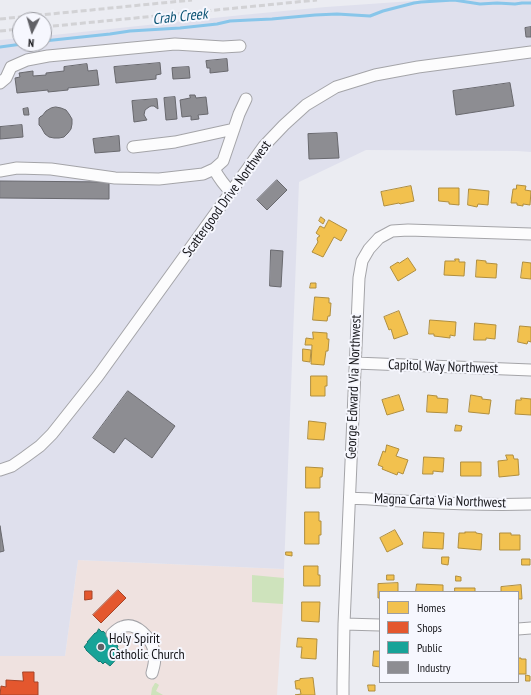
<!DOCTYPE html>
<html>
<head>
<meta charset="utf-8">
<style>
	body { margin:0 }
	#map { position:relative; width:531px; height:695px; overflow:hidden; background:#ebecf2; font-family:"PT Sans Narrow",sans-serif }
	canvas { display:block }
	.legend { position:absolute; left:379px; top:591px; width:140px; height:92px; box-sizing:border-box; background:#f6f7fe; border:1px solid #9c9da3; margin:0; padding:5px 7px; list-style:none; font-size:12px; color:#16161a }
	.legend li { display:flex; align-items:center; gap:8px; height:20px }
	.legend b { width:20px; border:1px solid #9c9da3 }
	.north { position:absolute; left:12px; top:12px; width:40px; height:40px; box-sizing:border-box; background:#f6f7fe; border:1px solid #9c9da3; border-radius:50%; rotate:185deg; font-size:11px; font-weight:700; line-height:16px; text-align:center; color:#16161a }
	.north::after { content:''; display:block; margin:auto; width:14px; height:18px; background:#616166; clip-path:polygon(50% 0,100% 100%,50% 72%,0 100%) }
</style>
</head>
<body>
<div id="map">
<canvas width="531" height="695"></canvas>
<ul class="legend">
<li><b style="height:11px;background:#f2c14e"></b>Homes</li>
<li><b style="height:11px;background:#e4572e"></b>Shops</li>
<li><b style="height:11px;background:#17a398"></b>Public</li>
<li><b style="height:11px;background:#8d8d92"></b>Industry</li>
</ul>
<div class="north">N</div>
</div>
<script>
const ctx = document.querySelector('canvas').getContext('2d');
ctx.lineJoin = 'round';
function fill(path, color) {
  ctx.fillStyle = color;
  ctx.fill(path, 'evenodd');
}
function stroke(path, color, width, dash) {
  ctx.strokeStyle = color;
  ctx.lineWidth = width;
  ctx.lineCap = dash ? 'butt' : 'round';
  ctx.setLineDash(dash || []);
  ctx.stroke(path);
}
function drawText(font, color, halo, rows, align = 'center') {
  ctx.font = font + ' "PT Sans Narrow",sans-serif';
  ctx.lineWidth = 4;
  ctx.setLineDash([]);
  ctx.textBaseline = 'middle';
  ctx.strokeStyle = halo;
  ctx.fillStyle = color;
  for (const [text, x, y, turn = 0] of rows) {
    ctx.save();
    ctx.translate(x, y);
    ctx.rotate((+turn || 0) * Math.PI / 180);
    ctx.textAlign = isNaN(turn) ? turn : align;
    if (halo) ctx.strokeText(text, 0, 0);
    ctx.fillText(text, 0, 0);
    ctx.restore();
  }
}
fill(new Path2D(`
	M78 560 284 569 283 604 277 695H0V656H65Z`), '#efe2e0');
fill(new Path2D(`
	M427 0H531V152L517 151 366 150 299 182 284 569 78 560 65 656H0V40L20 38V44H44V36L242 15 326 7Z`), '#dfe0ed');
fill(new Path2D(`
	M252 575 284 578 283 604 252 602Z
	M155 683H156L159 685 156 691 163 695H151L152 688Z`), '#cee3bc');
const homes = new Path2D(`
	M517 185 526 186 525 190 531 191 530 205 523 204V206L517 205V203H511L513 189H516Z
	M411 186 414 201 400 204 399 203 384 206 381 192Z
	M439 188H459V205L449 204V202L439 201Z
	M469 189 489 191 488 205 478 204 477 207 468 205Z
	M321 217 325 220 323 224 319 221Z
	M329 220 347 230 341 241 334 237 323 257 312 252 318 242 317 239 318 237 320 236 316 233 320 226 324 228Z
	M408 258 416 270 398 281 390 267 398 262 399 263Z
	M455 259H459V262H465L464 276 444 275 445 261H455Z
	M477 260 486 261V263L497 264 496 278 476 277Z
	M523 262 531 263V279L521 278Z
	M311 283H316V288H310Z
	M315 297 329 298V303H331L330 316H328L327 321 313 320Z
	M399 311 408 334 394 339 391 329 389 330 384 317Z
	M430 320 456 322 455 336 450 335V338L434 336V334H429Z
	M475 323 496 325 495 339 486 338V340H474Z
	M520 326 531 327V342L528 341 527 344 518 342Z
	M313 332 327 333V339H329L328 351H326L324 365 311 364 312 345H305L306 338 313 339Z
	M303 349 311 350 310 362 303 361Z
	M311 376H327V386H325V396H311Z
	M399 395 404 410 387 415 382 400Z
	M428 395 437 396V398L448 399 447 413 427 412Z
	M471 395 482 397V399L491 400 489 414 469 412Z
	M521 398 531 399V415L515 414 516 400H521Z
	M309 421 326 423 324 440 308 439Z
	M456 425 462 426 461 431H455Z
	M387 445 399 449 396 456 408 460 403 474 398 472 397 475 382 469 383 467 378 465 383 451 385 452Z
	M506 455H513L514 459H518L519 475 499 477 498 461 507 460Z
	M424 457 444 458 443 472 433 471V474H423Z
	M461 462H481V476H461Z
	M306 467 323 468 322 477H320V488H306Z
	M305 512H319V521H321V535H319V544H305Z
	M395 530 403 544 387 552 380 538Z
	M424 532 444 533 443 549 423 548Z
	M465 532H476V533L482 534 481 550 458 548 459 533H465Z
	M500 533H511V535H520V550H500Z
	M286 552H292V556L286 555Z
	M442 557H449L448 565 442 564Z
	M522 559H530V565H522Z
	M304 566H318V575H320V586H304Z
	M387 575H394V580H387Z
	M456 576 461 577V581H456Z
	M398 583V592H380V598H378V584Z
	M417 584 443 585V592H416Z
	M521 585 522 599H518V592H501V587Z
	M455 588H475V592H455Z
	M302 602H320L319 622 302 621Z
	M298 638 317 639 316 659 301 658 302 647H297Z
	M374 651H380V667L373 666Z
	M518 658H521V659H526V674H518Z
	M526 675 530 676V681H526Z
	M313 678 315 695H295L301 694 300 689H296L295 681 300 680V679Z
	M368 685H375V691H369Z`);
fill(homes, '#f2c14e');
stroke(homes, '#b08e3e', 1);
const shops = new Path2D(`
	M118 590 126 598 101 623 93 615Z
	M85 591H92V599L85 600Z
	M23 672H34V682H38V695H0L1 686 6 687V680L23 681Z`);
fill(shops, '#e4572e');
stroke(shops, '#a64428', 1);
const public = new Path2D(`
	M99 629 102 632 103 631 116 643 115 644 118 646 117 648 122 653 110 666 105 662 103 664 100 661 99 662 86 650V649L84 647 88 642H87L95 633H96Z`);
fill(public, '#17a398');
stroke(public, '#177972', 1);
const industry = new Path2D(`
	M531 27V37H526L525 28Z
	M227 59 228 71 210 73V68H207L206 61Z
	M160 63 161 74 156 75V79L116 83 114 67Z
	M87 64 88 71 97 70 99 85 68 88V90L48 92V90L17 93 15 78 20 77 19 73 33 71V76L46 75V73L64 71V67Z
	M189 67 190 78 173 79 172 68Z
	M510 83 514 106 456 115 453 91Z
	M190 95H195L196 98 206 97 208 114 198 115 199 119 191 120V116L182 117 180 100 190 98Z
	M175 97 177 119 166 120 164 98Z
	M157 99 158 109 154 106H151L149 107 145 110 144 115 147 120 134 122 132 101Z
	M56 107 61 108 66 110 69 114 72 119V124L71 129 68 133 64 137 59 138H54L49 137 45 134 41 127 39 125V118L41 116H42L46 111 51 108Z
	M28 108 29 115H24L23 109Z
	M22 125 23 137 0 139V127Z
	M337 133 339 158 309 159 308 134Z
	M119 136 120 151 95 153 93 139Z
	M277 180 287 190 267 210 257 200Z
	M0 181 109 182V199L0 198Z
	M271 250 283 251 281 287 270 286Z
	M128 391 175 426 152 458 125 438 114 453 93 438Z
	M0 526 4 551 0 552Z`);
fill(industry, '#8d8d92');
stroke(industry, '#69696e', 1);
stroke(new Path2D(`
	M44 41 110 34 130 31 180 28 217 24 230 21 250 20 272 19 315 15 337 14 370 16 383 11 414 3 421 2 454 0 480 4 497 3 515 4 522 3H531
	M0 47 22 44`), '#88c6ea', 3);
const minor = new Path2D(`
	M0 83 6 78 11 67 27 60 48 56 175 44 223 47 240 46
	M133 147 175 142 234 129
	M0 171 17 168 51 169 115 178 159 179 203 174 214 169
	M231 192C224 185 219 178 214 169L223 161 239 114 246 99
	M355 363 531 370
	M0 470 12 466 25 457 40 446 52 434 98 376 264 146 284 125 306 105 336 87 375 75 418 67 531 52
	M350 498C410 501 471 506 531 504
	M344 624 380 625
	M518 629 531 628
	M112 634C115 631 118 628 122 627 136 621 151 638 154 651 156 659 154 666 152 673
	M343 695V683L344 624 359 278 362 261 369 249 379 238 392 231 408 230 531 234`);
stroke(minor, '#a4a4a8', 13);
stroke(minor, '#fcfcfd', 11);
stroke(new Path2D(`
	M0 19 192 0
	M44 27 317 0
	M0 31 20 29`), '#d2d2d5', 3, [6, 3]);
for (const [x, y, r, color] of [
	[101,647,4,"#616166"]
]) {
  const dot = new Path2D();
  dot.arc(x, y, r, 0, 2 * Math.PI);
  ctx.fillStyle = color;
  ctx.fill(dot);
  stroke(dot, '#f6f7fe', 1.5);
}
drawText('14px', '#16161a', '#f6f7fe', [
	["Scattergood Drive Northwest",227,199,-54],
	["Capitol Way Northwest",443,367,2],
	["George Edward Via Northwest",354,387,-88],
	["Magna Carta Via Northwest",440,501,2]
]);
drawText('14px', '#16161a', '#f6f7fe', [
	["Holy Spirit",109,639],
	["Catholic Church",109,655]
], 'left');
drawText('italic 15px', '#0b5374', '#f6f7fe', [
	["Crab Creek",180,17,-6]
]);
</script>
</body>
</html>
